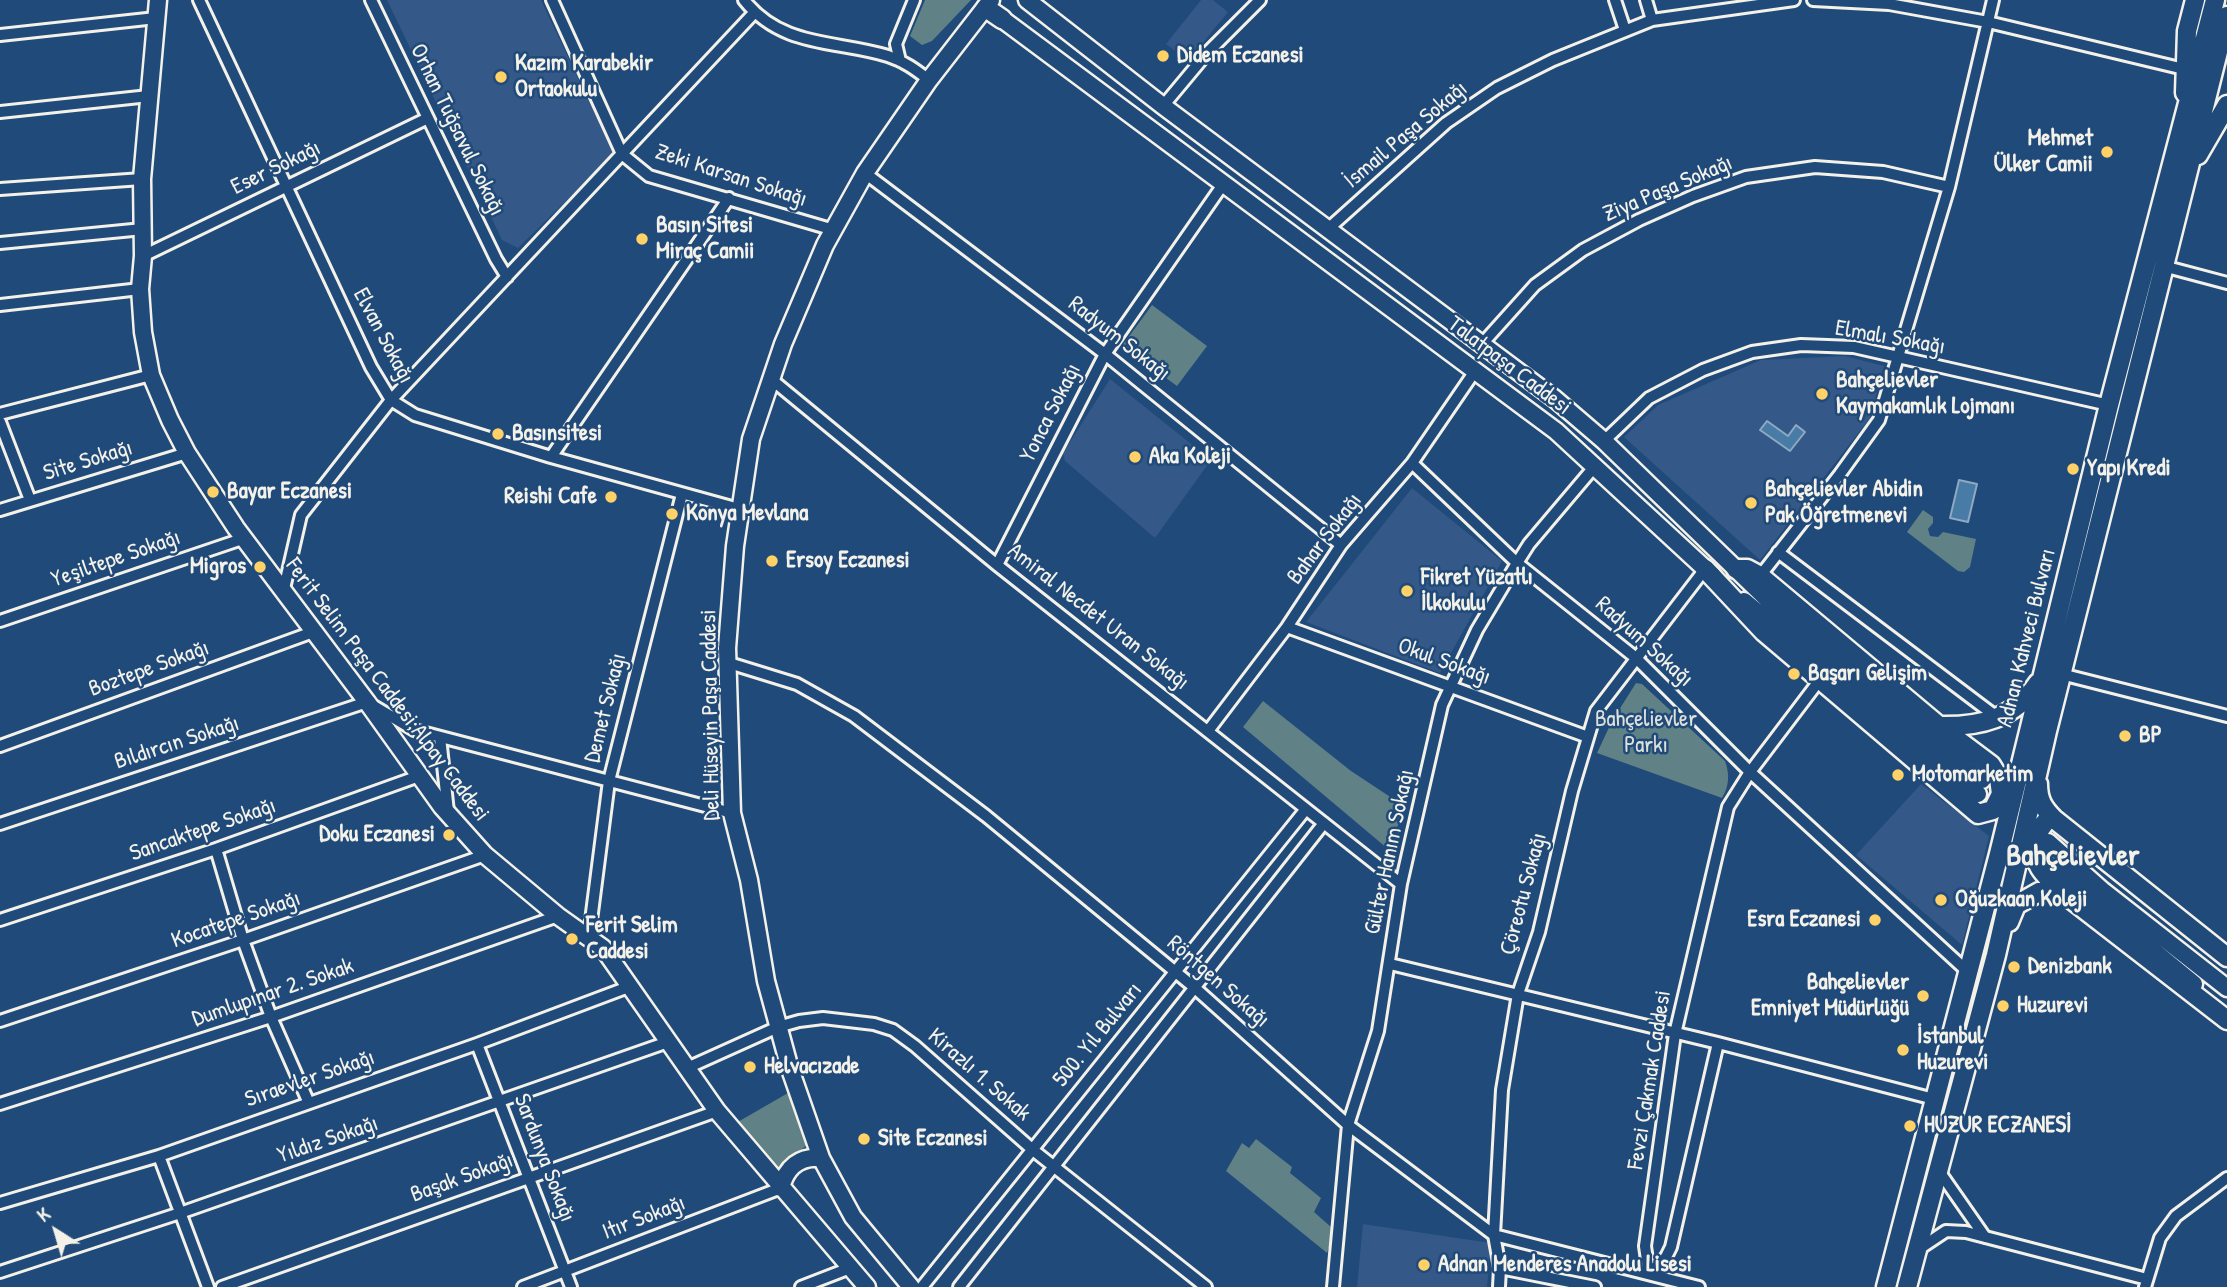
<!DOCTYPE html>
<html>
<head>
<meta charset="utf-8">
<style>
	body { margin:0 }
	#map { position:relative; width:2227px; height:1287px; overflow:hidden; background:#1f4a7a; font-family:"Patrick Hand",sans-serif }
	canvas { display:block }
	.north { position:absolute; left:21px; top:1196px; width:70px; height:70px; -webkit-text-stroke:5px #1f4a7a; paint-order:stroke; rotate:323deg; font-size:19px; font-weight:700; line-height:28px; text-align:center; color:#f4f1e8 }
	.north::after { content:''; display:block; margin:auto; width:24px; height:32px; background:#f4f1e8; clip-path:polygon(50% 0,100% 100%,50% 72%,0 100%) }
</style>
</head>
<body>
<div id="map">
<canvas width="2227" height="1287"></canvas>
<div class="north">K</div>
</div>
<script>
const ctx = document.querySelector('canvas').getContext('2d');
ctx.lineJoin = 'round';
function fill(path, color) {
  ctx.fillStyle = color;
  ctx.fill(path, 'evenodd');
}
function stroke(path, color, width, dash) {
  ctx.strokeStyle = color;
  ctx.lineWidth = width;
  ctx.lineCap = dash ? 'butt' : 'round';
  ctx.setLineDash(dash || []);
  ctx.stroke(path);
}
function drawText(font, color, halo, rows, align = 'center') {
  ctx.font = font + ' "Patrick Hand",sans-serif';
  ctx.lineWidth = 5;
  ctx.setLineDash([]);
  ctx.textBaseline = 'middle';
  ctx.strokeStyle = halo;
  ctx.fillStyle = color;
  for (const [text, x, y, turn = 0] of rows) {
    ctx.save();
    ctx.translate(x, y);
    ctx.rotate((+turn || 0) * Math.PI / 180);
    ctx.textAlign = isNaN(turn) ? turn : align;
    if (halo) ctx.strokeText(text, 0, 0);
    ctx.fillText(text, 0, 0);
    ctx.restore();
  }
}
fill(new Path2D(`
	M387 0H541L614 154 518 248 502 240Z
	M1201 0H1213L1228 12 1188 61 1166 44Z
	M1845 356 1884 366 1870 418 1760 560 1624 437 1658 405 1761 360Z
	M1110 379 1211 460 1155 538 1065 461 1063 453Z
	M1412 488 1502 561 1440 673 1306 622Z
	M1921 784 1989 836 1962 945 1856 855Z
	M1363 1224 1491 1243 1487 1287H1357Z`), '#345887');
fill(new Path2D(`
	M925 0H971L932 41 922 45 910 36Z
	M1152 305 1207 346 1177 386 1122 346Z
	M1923 510 1933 517V523L1928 529 1930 536 1938 537 1943 532 1976 539 1970 567 1964 572 1958 571 1907 532Z
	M1636 683 1642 684 1725 761C1730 775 1729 786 1722 798L1597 753 1612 721Z
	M1263 701 1351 771 1401 804 1398 825 1388 849 1243 727Z
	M788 1093 808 1144 777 1171 736 1123Z
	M1256 1139 1292 1167 1290 1173 1321 1198 1314 1212 1331 1227 1334 1233 1327 1253 1226 1171 1242 1143 1249 1148Z`), '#608185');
const water = new Path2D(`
	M1767 421 1788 436 1796 425 1805 432 1790 451 1760 430Z
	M1959 480 1977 484 1968 522 1950 518Z`);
fill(water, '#497ba7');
stroke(water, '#8daac1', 2);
const minor = new Path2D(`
	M199 0 371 367 391 400 415 415 551 457 739 509
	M371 0 496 259 507 277
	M552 0 622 154 649 176 834 230
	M744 0C782 48 835 40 888 56 904 61 916 70 929 80
	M1615 0 1625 30
	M1646 0 1652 20
	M1813 0 1889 4 1988 22 2184 69
	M0 35 156 18
	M900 61 896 44 914 0
	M1163 106 1208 52 1260 0
	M0 112 149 96
	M865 173 1105 354 1341 545
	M0 189 142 179
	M1328 229 1446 123 1497 88 1553 60 1652 20 1794 0
	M0 243 143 229
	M143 256 428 118
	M2163 266 2227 283
	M0 305 140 289
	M1482 344 1535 285 1583 250 1639 220 1693 196 1746 177 1815 167 1883 172 1949 187
	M771 379 997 565 1401 884
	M0 414 151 375
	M0 422 30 500
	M1604 441 1649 398 1703 370 1752 352 1801 345 1854 347 2109 405
	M551 457 729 198
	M1412 463 1517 563 1636 658 1750 772 1967 971
	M0 510 187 453
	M1778 552 1998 718
	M997 565 1105 354 1224 183
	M1760 576 1840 474 1879 420 1949 187 1993 0
	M283 593 301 515 391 400 754 13
	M0 621 245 538
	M1287 627 1588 737
	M729 663 797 684 854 716 986 816 1195 988 1348 1125 1494 1235 1699 1287
	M2061 674 2227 716
	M1208 731 1287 627 1341 545 1412 463 1475 371
	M440 737 448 812
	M0 746 313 632
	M0 824 367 702 414 730 732 813
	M216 849 243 940 271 1017 308 1101
	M0 920 216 849 419 776
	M589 936 609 781 682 494
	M1390 964 1718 1043 1934 1099
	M0 1021 243 940 485 855
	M477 1044 571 1287
	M687 1068 778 1027 799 1021 823 1018 874 1024 893 1030 915 1046 1033 1150 1206 1287
	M0 1104 271 1017 558 916
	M159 1156 208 1287
	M1939 1171 1985 1237
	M0 1203 159 1156 477 1044 631 986
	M1916 1251 1946 1231 1966 1232 2147 1279
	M1500 1268 1595 1287
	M0 1272 180 1213 668 1042
	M1649 1274 1645 1246 1675 1034 1728 807 1750 772 1819 681
	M1649 1274 1666 1257 1671 1247 1718 1043
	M222 1287 717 1111
	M523 1287 781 1188
	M801 1287 850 1268
	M922 1287 1306 809
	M959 1287 1324 823
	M1333 1287 1348 1125 1378 1031 1401 884 1442 705 1477 630 1517 563 1529 544 1595 466
	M1499 1287 1500 1268 1494 1235 1502 1090 1518 994 1539 932 1572 791 1596 711 1705 569
	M2145 1287 2160 1238 2176 1216 2227 1178`);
const secondary = new Path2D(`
	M158 0 142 179 143 256 140 289 143 332 151 375 170 420 187 453 236 528 367 702 442 807 485 855 558 916 603 948 717 1111 867 1287
	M1027 0 1163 106 1555 399 1604 441 1773 605 1982 780
	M1002 19 1556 431 1713 576
	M1744 601 1978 794
	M2048 842 2102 890 2227 988
	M2042 859 2194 984
	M781 1188C786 1167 800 1156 821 1158
	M911 1287 853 1217 821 1158 790 1069 766 981 749 880 732 813 727 648 735 546 751 439 783 344 825 245 865 173 929 80 991 0`);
const primary = new Path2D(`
	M986 8 1002 19
	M2185 93 2187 31 2195 0
	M2198 155 2227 105
	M1705 569 1764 632 1978 814 1993 810 2001 794 1999 778 1991 765 1939 726 1760 576 1747 569H1736
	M1939 726C1980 727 2014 719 2038 683
	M2038 784C2038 800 2043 808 2054 819L2227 957
	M2054 819 2050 818C2041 824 2038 833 2036 842 2031 867 2048 878 2065 894
	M2009 922 2016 905 2039 892 2053 891 2067 896 2227 1020
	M1886 1287 1999 854 2109 405 2215 0
	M1907 1287 1996 955 2047 731 2227 16`);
stroke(minor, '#f4f1e8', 16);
stroke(secondary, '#f4f1e8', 21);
stroke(primary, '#f4f1e8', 23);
stroke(minor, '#1f4a7a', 10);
stroke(secondary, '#1f4a7a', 16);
stroke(primary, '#1f4a7a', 18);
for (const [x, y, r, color] of [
	[1163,56,7,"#ffd166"],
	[501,77,7,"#ffd166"],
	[2107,152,7,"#ffd166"],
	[642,239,7,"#ffd166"],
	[1822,394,7,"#ffd166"],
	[498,434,7,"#ffd166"],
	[1135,457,7,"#ffd166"],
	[2073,469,7,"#ffd166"],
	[213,492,7,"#ffd166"],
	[611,497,7,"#ffd166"],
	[1751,503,7,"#ffd166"],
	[672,514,7,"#ffd166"],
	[772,561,7,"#ffd166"],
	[260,567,7,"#ffd166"],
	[1407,591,7,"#ffd166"],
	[1794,674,7,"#ffd166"],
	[2125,736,7,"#ffd166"],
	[1898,775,7,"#ffd166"],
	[449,835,7,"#ffd166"],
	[1941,900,7,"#ffd166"],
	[1875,920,7,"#ffd166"],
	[572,939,7,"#ffd166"],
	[2014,967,7,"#ffd166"],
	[1923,996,7,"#ffd166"],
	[2003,1006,7,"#ffd166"],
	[1903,1050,7,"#ffd166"],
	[750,1067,7,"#ffd166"],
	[1910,1126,7,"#ffd166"],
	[864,1139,7,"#ffd166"],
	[1424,1265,7,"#ffd166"]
]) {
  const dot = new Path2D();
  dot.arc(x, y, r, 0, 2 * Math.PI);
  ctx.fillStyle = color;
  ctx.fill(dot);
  stroke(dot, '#1f4a7a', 2.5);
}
drawText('bold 23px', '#f4f1e8', '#1f4a7a', [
	["Didem Eczanesi",1177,56],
	["Kazım Karabekir",515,64],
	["Ortaokulu",515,90],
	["Mehmet",2093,139,"right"],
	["Ülker Camii",2093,165,"right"],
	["Basın Sitesi",656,226],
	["Miraç Camii",656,252],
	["Bahçelievler",1836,381],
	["Kaymakamlık Lojmanı",1836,407],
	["Basınsitesi",512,434],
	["Aka Koleji",1149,457],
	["Yapı Kredi",2087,469],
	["Bahçelievler Abidin",1765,490],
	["Pak Öğretmenevi",1765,516],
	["Bayar Eczanesi",227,492],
	["Reishi Cafe",597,497,"right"],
	["Konya Mevlana",686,514],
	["Ersoy Eczanesi",786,561],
	["Migros",246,567,"right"],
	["Fikret Yüzatlı",1421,578],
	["İlkokulu",1421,604],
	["Başarı Gelişim",1808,674],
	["BP",2139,736],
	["Motomarketim",1912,775],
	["Doku Eczanesi",435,835,"right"],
	["Oğuzkaan Koleji",1955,900],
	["Esra Eczanesi",1861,920,"right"],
	["Ferit Selim",586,926],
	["Caddesi",586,952],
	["Denizbank",2028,967],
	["Bahçelievler",1909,983,"right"],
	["Emniyet Müdürlüğü",1909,1009,"right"],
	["Huzurevi",2017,1006],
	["İstanbul",1917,1037],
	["Huzurevi",1917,1063],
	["Helvacızade",764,1067],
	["HUZUR ECZANESİ",1924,1126],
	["Site Eczanesi",878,1139],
	["Adnan Menderes Anadolu Lisesi",1438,1265]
], 'left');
drawText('23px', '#f4f1e8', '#1f4a7a', [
	["Orhan Tuğsavul Sokağı",457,130,64],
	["İsmail Paşa Sokağı",1406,135,-40],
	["Eser Sokağı",276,168,-26],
	["Zeki Karsan Sokağı",731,176,18],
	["Ziya Paşa Sokağı",1668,189,-23],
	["Elvan Sokağı",383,336,62],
	["Elmalı Sokağı",1890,338,10],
	["Radyum Sokağı",1119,339,38],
	["Talatpaşa Caddesi",1509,366,37],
	["Yonca Sokağı",1051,413,-63],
	["Site Sokağı",88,461,-17],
	["Bahar Sokağı",1325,539,-53],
	["Yeşiltepe Sokağı",116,559,-19],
	["Amiral Necdet Uran Sokağı",1098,617,38],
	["Adnan Kahveci Bulvarı",2027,638,-76],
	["Radyum Sokağı",1644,642,42],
	["Okul Sokağı",1444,662,20],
	["Boztepe Sokağı",149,669,-20],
	["Ferit Selim Paşa Caddesi;Alpay Caddesi",387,690,53],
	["Demet Sokağı",606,708,-76],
	["Deli Hüseyin Paşa Caddesi",711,715,-91],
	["Bıldırcın Sokağı",177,743,-18],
	["Sancaktepe Sokağı",203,830,-19],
	["Gülter Hanım Sokağı",1390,852,-78],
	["Çöreotu Sokağı",1524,894,-75],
	["Kocatepe Sokağı",236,920,-19],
	["Röntgen Sokağı",1218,982,41],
	["Dumlupınar 2. Sokak",273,993,-19],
	["500. Yıl Bulvarı",1098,1035,-51],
	["Kirazlı 1. Sokak",979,1075,41],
	["Sıraevler Sokağı",310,1079,-19],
	["Fevzi Çakmak Caddesi",1650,1080,-81],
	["Yıldız Sokağı",328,1140,-19],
	["Sardunya Sokağı",544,1158,69],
	["Başak Sokağı",462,1178,-20],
	["Itır Sokağı",644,1218,-21]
]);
drawText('23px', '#dee0d9', '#1f4a7a', [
	["Bahçelievler",1646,720],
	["Parkı",1646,746]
]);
drawText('bold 30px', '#f4f1e8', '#1f4a7a', [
	["Bahçelievler",2073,857]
]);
</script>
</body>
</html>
